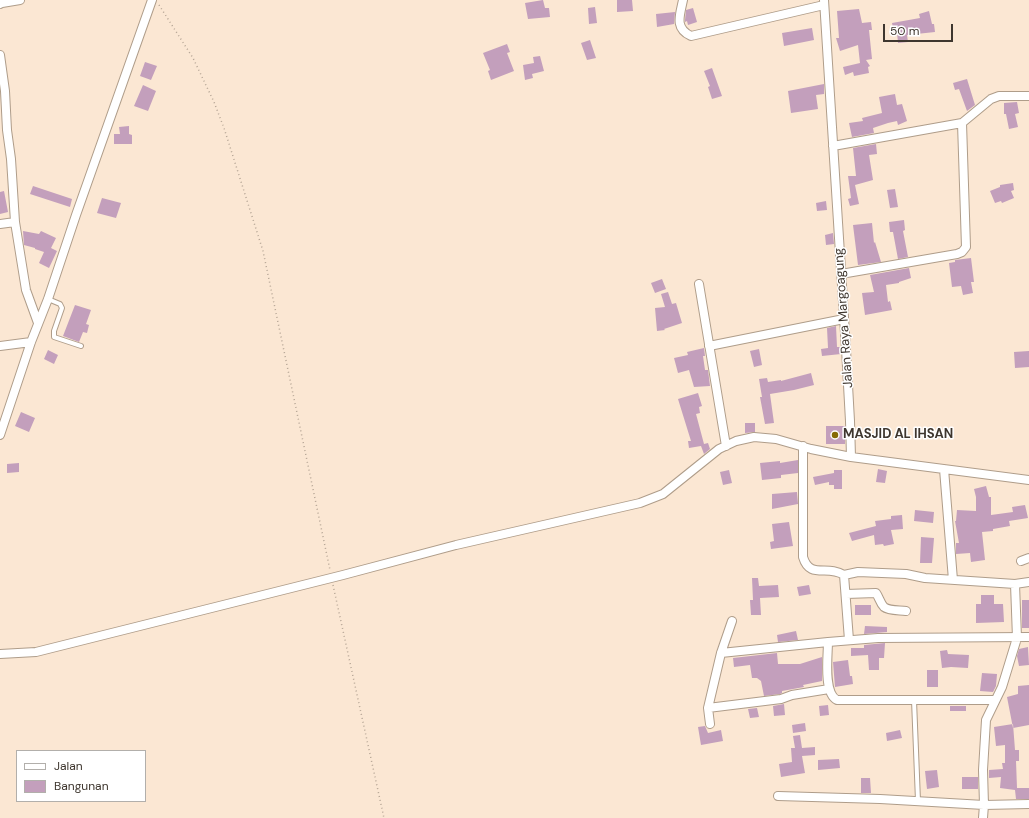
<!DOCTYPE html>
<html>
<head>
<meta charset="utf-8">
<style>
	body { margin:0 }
	#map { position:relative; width:1029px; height:818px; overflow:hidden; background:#fbe7d3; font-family:"DM Sans",sans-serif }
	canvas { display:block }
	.legend { position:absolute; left:16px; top:750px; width:130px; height:52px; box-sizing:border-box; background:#fff; border:1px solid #b2afab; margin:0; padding:5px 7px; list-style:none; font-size:12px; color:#3e362e }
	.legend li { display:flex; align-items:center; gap:8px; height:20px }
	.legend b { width:20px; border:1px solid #b2afab }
	.scale { position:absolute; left:883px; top:24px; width:70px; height:18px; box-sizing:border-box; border:2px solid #3e362e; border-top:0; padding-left:5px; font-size:12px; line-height:14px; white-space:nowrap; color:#3e362e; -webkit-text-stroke:3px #fff; paint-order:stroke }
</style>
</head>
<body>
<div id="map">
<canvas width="1029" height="818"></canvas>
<ul class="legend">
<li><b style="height:5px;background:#fff"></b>Jalan</li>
<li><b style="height:11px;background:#c39fbc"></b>Bangunan</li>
</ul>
<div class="scale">50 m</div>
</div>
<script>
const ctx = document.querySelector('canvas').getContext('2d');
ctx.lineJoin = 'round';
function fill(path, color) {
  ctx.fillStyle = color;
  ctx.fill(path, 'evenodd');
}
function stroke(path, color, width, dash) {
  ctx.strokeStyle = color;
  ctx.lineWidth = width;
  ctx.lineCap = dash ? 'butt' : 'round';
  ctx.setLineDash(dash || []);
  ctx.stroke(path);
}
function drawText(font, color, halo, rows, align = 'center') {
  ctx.font = font + ' "DM Sans",sans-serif';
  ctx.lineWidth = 3;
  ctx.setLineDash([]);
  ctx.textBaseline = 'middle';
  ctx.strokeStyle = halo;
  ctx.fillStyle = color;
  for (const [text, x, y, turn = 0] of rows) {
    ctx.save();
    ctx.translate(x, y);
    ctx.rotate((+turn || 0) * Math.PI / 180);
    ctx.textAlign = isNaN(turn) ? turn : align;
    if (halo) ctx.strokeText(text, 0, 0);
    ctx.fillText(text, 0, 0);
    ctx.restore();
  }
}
fill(new Path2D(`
	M543 0 545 8H549L550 17 528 19 525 3Z
	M617 0H632L633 11 617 12Z
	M595 7 597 23 589 24 588 8Z
	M693 8 697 22 688 25 687 21 685 22V20L686 10Z
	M859 9 862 23 871 22 872 30H869L872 59 866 60 870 66 868 67 869 73 854 76 853 72 845 75 843 67 860 63 858 45 840 51 836 38H839L837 11Z
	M929 11 932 24H934L935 32 907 35 908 42 898 43 897 32 894 33 892 23 920 18 919 14Z
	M675 12 674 24 657 27 656 14Z
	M812 28 814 40 784 46 782 33Z
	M590 40 596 58 587 60 581 43Z
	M507 44 510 52 507 53 514 71 491 80 488 71 490 70 483 53Z
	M540 56 544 71 532 74 533 78 525 80 523 65 534 63 533 57Z
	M145 62 157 66 151 80 140 76Z
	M712 68 722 96 712 99 708 87 710 86 704 71Z
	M967 79 975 105 967 111 959 89 955 90 953 83Z
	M824 84V94L816 95 818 109 791 113 788 91Z
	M143 85 156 91 148 111 134 106Z
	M895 94 897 105 902 104 907 121 898 125 897 121 888 123 873 128 874 133 852 137 849 123 863 121 862 118 882 113 879 97Z
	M1017 102 1019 113 1015 114 1018 127 1009 129 1006 114H1004V103Z
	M129 126V134L132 135V144H114V134H120L119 127Z
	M876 144 877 154 869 155 873 180 855 185 859 204 850 206 848 199 851 198 848 176H856L853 148Z
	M1013 183 1014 190 1011 191 1014 198 1002 203 1001 201 995 203 990 191 1000 187V185Z
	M33 186 72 199 70 207 30 194Z
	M895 189 898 207 890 208 887 190Z
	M4 191 8 212 0 214V192Z
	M102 198 121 203 116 218 97 213Z
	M826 201 827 210 817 211 816 203Z
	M904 220 905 230 903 231 908 257 898 259 893 232H890L889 222Z
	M872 223 874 243 875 242 881 262 858 265 853 225Z
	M23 231 39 234 41 231 56 238 51 248 57 251 49 268 39 263 44 252 35 249V248L24 245Z
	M833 233 834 244 826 245 825 235Z
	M971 258 974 282H971L973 293 963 295 961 286 952 287 949 263 955 262V260Z
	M909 268 911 278 899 282V283L886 285 888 302 890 301 892 310 865 315 862 293 874 292 870 275Z
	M662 279 666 289 655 293 651 283Z
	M668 292 672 304 676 303 682 323 664 329 665 330 657 331 655 308 665 307 661 294Z
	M75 305 91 310 86 324 89 325 87 333 83 332 79 342 63 336Z
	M836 326 837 347H840L841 354 822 356 821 349 828 348 827 328Z
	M704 348 705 356H703L705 370H708L710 386 694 387 689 370 678 373 674 358 688 355 687 352Z
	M759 349 762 365 754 367 750 351Z
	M48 350 58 355 54 364 44 359Z
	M1029 351V367L1015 368 1014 352Z
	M811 373 814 385 794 390 770 394 774 423 765 424 760 397H762L759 379 767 378 768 382 781 380V381Z
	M698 393 702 406 699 407 700 413 696 414 704 444 708 443 710 449 704 454 701 446 689 448 688 441H691L678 399Z
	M21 412 35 418 29 432 15 426Z
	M745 423H755V432L745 433Z
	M826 426H845V444H826Z
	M798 460V473L781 475V478L762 480 760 463 780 461V463Z
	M19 463V472L7 473V464Z
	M878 469 887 471 885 483 876 482Z
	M729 470 732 483 723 485 720 472Z
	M834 470H842V489H834V485H829V482L815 485 813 477 834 473Z
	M986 486 989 497H991V515L1013 512 1012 507 1025 505 1028 518 1009 521 1010 526 993 529V531L982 532 985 560 971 562 970 553 956 554V543H959L955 521H956L957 510 976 511V497L974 489Z
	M797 492 798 504 772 509V494Z
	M915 510 934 512 933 523 914 521Z
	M902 515 903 529 891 530 894 544 884 546 883 544 875 545 874 535 852 541 849 533 876 526 875 521 891 519V516Z
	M789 522 793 546 771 549 770 542 774 541 772 524Z
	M921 537 934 538 932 563H920Z
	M752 578H758L759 586 778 585 779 597 760 598 761 615H751L750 600H753Z
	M809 585 811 594 799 596 797 587Z
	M981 595H994V604H1003L1004 622 976 623V604H981Z
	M1022 600H1029V628H1022Z
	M855 605H871V615H855Z
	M865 626 887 627V632L864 634Z
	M796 631 798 640 778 642 777 635Z
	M885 643 884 658H879V670H869L868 655 851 656V648H864V645Z
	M1028 647 1029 665 1019 666 1017 656 1019 649Z
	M947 650 948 654 969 655 968 668 951 667 942 668 940 651Z
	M777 653 778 664H800L822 657V681L803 685 804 687 782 691V693L780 694 764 696 761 681 757 678H752L750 665 734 667 733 658Z
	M848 660 850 676H852L853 684 835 687 833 662Z
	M927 670H938V687H927Z
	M982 673 997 674 996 686 993 692 980 691Z
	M1029 685V725L1013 728 1007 697 1018 694V686Z
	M784 704 785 715 774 716 773 706Z
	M828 705 829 715 820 716 819 706Z
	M950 706H966V711H950Z
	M757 708 759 717 750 718 748 709Z
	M805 723 806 731 793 733 792 725Z
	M1013 724 1015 750H1019V761H1016L1017 788H1029V799H1016L1015 790 1000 788 1001 777 989 778V770L1003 769 1002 763H1005V745L996 746 994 727Z
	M705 726 708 733 721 730 723 741 701 745 698 727Z
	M900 730 902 738 887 741 886 733Z
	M800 735 802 748 815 747V755L802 756 805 773 781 777 779 764 792 762 791 748H795L793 736Z
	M839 759 840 768 818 770V760Z
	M937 770 939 787 927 789 925 771Z
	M962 777H978V789H962Z
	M861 778H870L871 793H861Z`), '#c39fbc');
const lane = new Path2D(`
	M48 299 60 304 62 308 54 331V337L81 346
	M914 700 918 801`);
const street = new Path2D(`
	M683 0C680 15 674 28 691 36L824 5
	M824 0 846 349 850 421 851 457 1029 480
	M0 4 2 3 20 0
	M0 55 5 91 7 130 11 159 15 222 0 224
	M833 146 962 123
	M15 222 26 290 38 323
	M841 274 957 254 962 252 966 247 962 123 991 99 999 96H1029
	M699 284 726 446
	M0 346 31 342
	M709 346 844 319
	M0 435 31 342 48 299 76 215 152 0
	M803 446V557C810 580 827 564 844 575
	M944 469 953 580
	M1021 561 1029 558
	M844 575 858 572 906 574 925 578 1015 584 1029 582
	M844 575 849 640
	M846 594 876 593C879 597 880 603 884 607 889 611 900 610 906 611
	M828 642C828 655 823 693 837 700H995
	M721 653 828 642 878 638 1029 637
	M0 654 36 652 343 575 456 545 640 503 663 494 719 449 736 441 754 437 776 439 811 449 851 457
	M708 708 781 699 792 695 829 689
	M710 724 708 708 721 653 732 621
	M778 796 880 799 984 805 1029 804
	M983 818 984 805 983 770 986 720 1002 687 1017 638 1015 584`);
stroke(lane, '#af9d8a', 6);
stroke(street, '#af9d8a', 10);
stroke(new Path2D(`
	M159 5 193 58 214 102 224 128 263 251 330 570
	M333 585 384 818`), '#b5a595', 1.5, [1, 3]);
stroke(lane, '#fff', 4);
stroke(street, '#fff', 8);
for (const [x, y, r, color] of [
	[835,435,4,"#866b07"]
]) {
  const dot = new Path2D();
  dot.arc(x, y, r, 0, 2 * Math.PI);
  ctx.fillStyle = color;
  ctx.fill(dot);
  stroke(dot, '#fff', 1.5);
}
drawText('13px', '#3e362e', '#fff', [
	["Jalan Raya Margoagung",844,318,-94]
]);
drawText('bold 13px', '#3e362e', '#fff', [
	["MASJID AL IHSAN",843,435]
], 'left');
</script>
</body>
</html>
